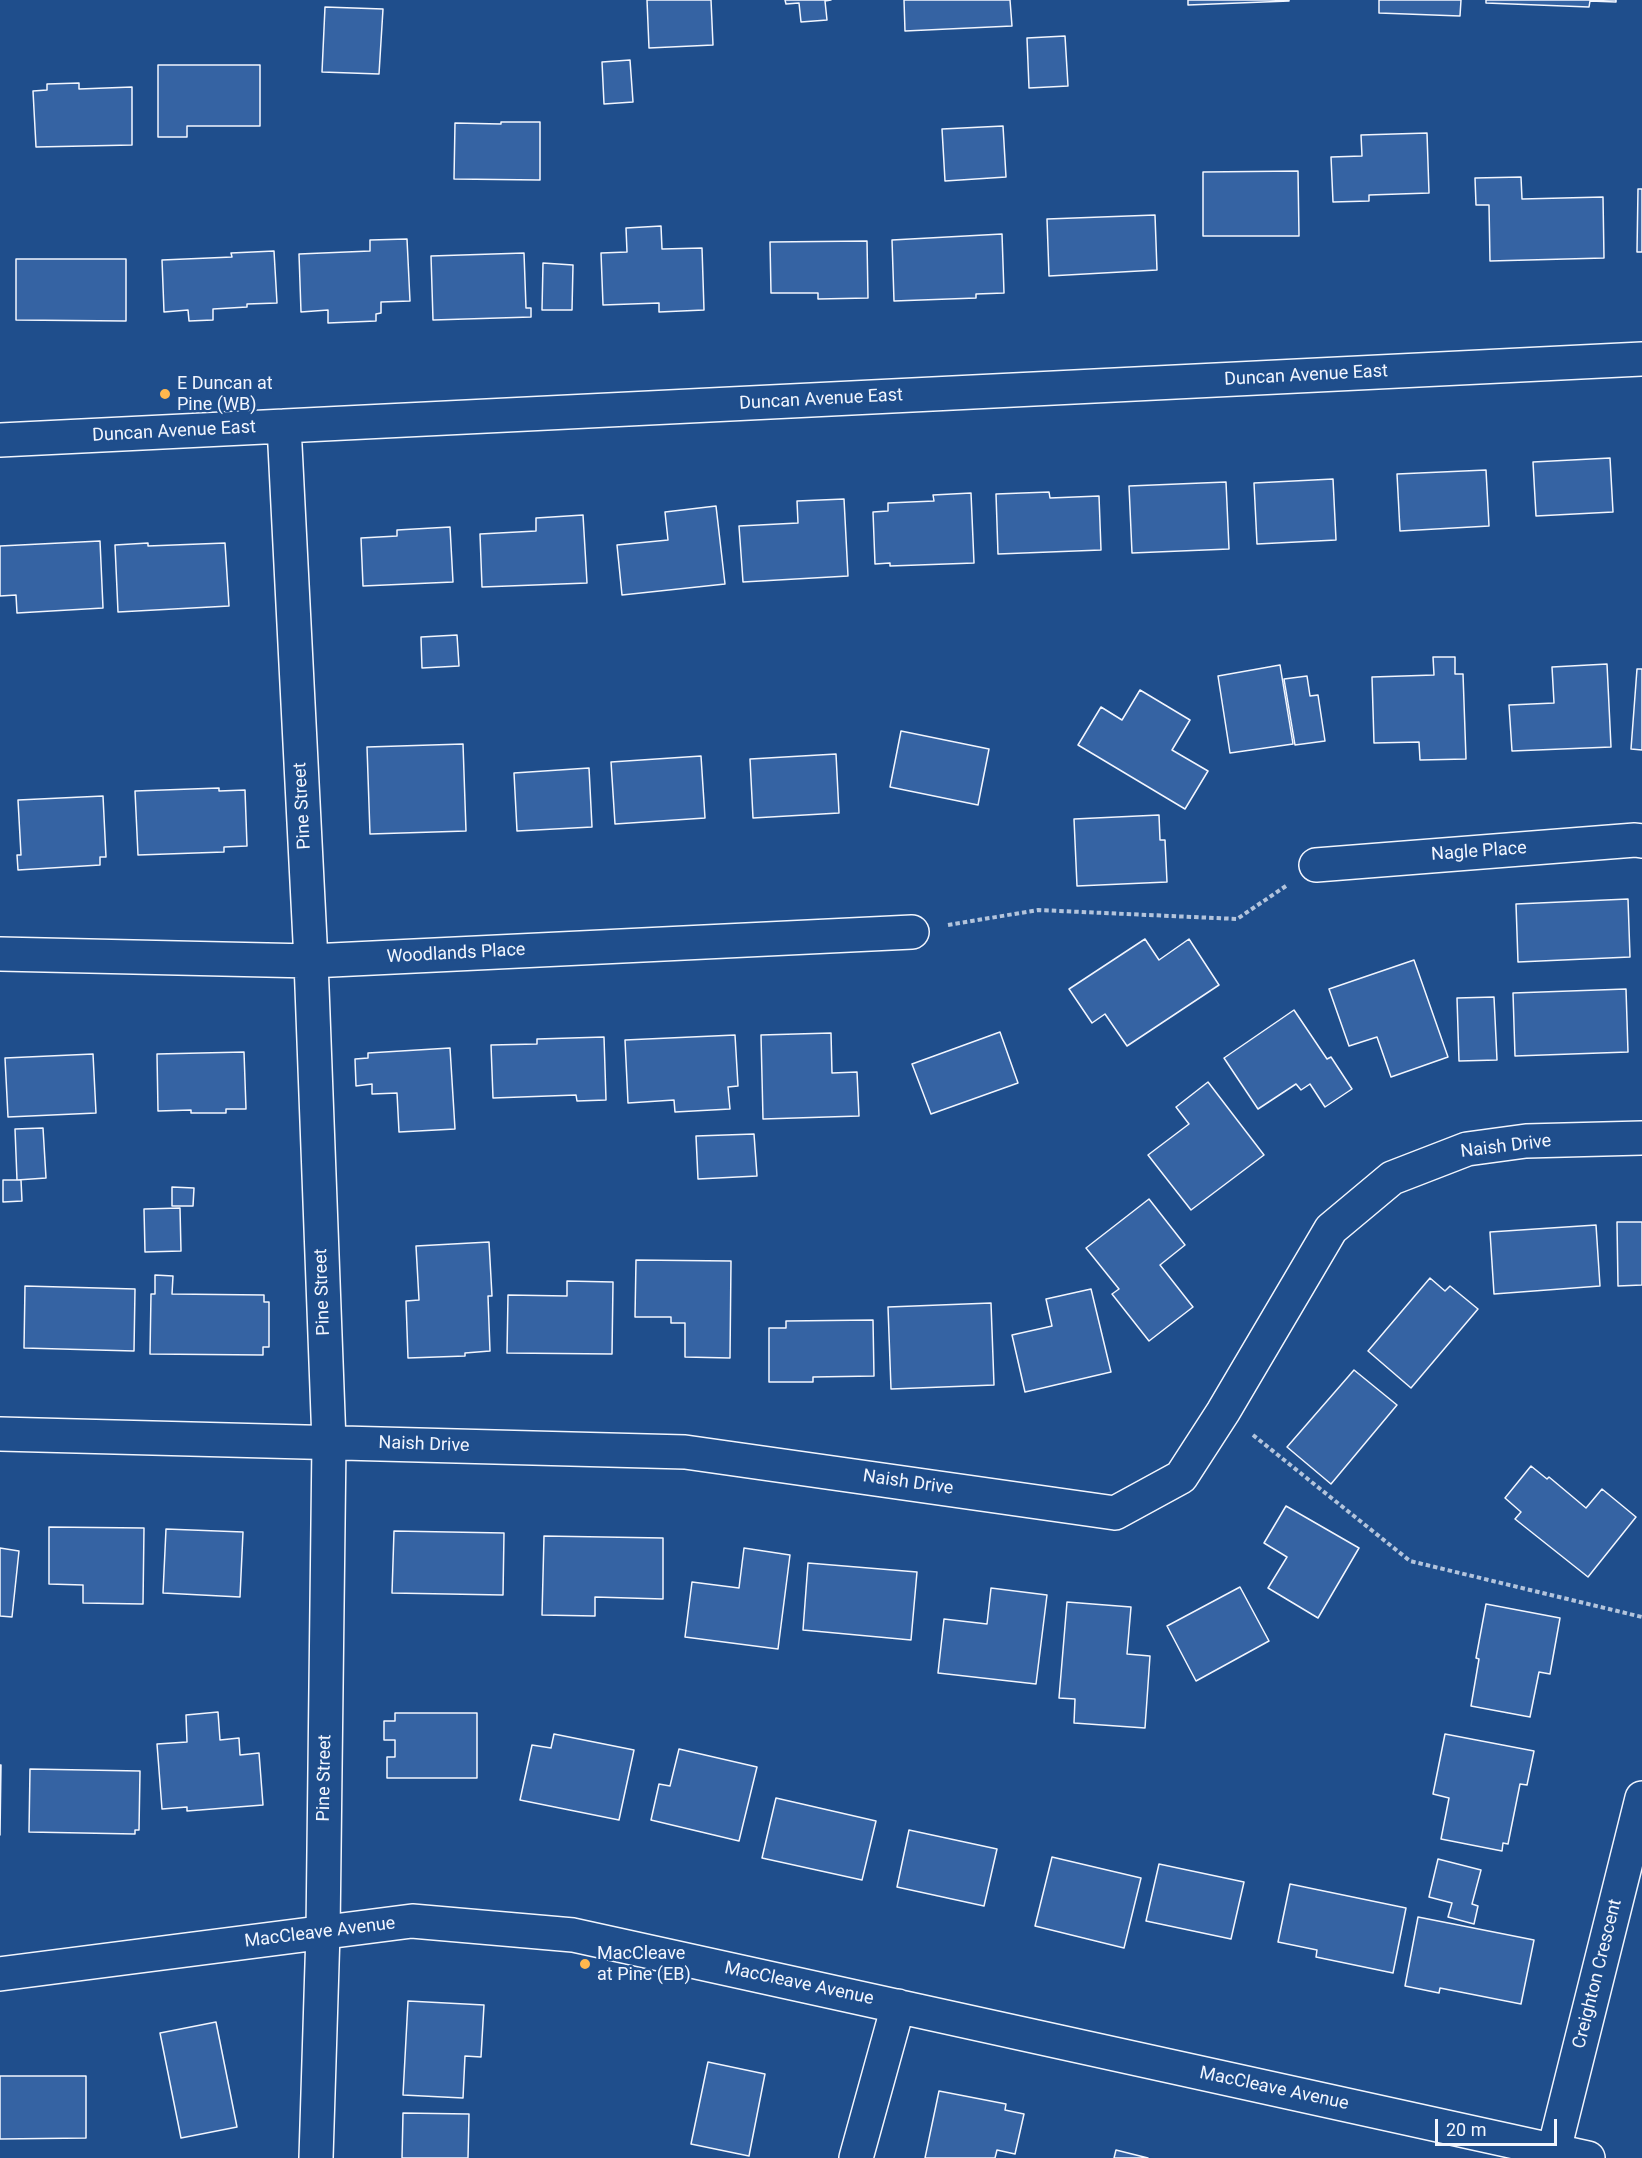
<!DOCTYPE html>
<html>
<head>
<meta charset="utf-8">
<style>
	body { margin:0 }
	#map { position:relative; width:1642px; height:2158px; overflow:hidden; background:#1f4e8c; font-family:Roboto,sans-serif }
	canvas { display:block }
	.scale { position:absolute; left:1435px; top:2119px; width:122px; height:27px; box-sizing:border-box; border:3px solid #f2f6ff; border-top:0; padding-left:8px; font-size:18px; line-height:21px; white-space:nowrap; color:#f2f6ff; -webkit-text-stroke:4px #1f4e8c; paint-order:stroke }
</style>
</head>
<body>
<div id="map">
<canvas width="1642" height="2158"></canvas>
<div class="scale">20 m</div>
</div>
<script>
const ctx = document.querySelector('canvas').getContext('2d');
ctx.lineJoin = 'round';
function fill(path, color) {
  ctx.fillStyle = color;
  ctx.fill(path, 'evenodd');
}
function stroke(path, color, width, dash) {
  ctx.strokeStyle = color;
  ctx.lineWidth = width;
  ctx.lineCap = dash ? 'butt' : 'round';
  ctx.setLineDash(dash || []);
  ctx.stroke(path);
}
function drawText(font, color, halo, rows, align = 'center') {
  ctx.font = font + ' Roboto,sans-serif';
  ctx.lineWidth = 4.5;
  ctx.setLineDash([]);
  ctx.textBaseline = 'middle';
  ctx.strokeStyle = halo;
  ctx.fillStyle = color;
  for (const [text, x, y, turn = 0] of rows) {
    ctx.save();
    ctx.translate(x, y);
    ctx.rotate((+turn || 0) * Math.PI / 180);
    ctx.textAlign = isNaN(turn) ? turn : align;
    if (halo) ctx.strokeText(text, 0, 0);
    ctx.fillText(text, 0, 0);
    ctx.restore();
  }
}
const building = new Path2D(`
	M647 0H711L713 45 649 48Z
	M785 0H831L825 1 827 20 801 22 799 3 786 4Z
	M904 0H1010L1012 26 905 31Z
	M1188 0H1289V1L1188 5Z
	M1379 0H1461L1460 16 1379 13Z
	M1486 0H1616V2L1590 1 1589 7 1486 3Z
	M325 7 383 9 379 74 322 72Z
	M1065 36 1068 86 1029 88 1027 38Z
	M630 60 633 102 604 104 602 62Z
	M158 65H260V126H187V137H158Z
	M79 83V89L132 87V145L36 147 33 91 47 90V84Z
	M501 122H540V180L454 179 455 123 501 124Z
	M1003 126 1006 177 945 181 942 129Z
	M1427 133 1429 193 1369 195V201L1333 202 1331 157 1362 156 1361 135Z
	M1298 171 1299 236H1203V172Z
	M1521 177 1522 199 1603 197 1604 258 1490 261 1489 205H1476L1475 178Z
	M1638 189H1642V252H1637Z
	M1155 215 1157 270 1049 276 1047 219Z
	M661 226 662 249 702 248 704 310 659 312V303L603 305 601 253 627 252 626 228Z
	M1002 234 1004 293 976 294V298L894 301 892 240Z
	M407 239 410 301 381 302V313L376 314V321L328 323V310L301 312 299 254 370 251V240Z
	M867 241 868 298 818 299V293H771L770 242Z
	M274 251 277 303 247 304V307L213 309V320L189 321 188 310 164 312 162 260 232 257 231 253Z
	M524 253 526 308H531V317L433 320 431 256Z
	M16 259H126V321L16 320Z
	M543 263 573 265 572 310H542Z
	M1610 458 1613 512 1536 516 1533 462Z
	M1486 470 1489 526 1400 531 1397 474Z
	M1333 479 1336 540 1257 544 1254 483Z
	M1226 482 1229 549 1132 553 1129 486Z
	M1049 492 1050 498 1099 496 1101 550 998 554 996 494Z
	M971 493 974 563 890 566V563L875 564 873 512 888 511V503L934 501 933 495Z
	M844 499 848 576 743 582 739 526 798 523 797 501Z
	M716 506 725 584 622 595 617 545 668 540 665 512Z
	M583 515 587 583 482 587 480 534 536 531V518Z
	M450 527 453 582 363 586 361 538 397 536V530Z
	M100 541 103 608 17 613 16 595 0 596V546Z
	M148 543V546L225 543 229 606 118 612 115 545Z
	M457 635 459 666 422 668 421 637Z
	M1433 657H1455V674H1463L1466 759 1420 760 1419 742 1374 743 1372 677 1434 675Z
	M1607 664 1611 747 1512 751 1509 705 1554 703 1552 667Z
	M1280 665 1293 744 1230 753 1218 676Z
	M1637 669H1642V750L1631 749Z
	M1307 676 1310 696 1318 695 1325 741 1295 745 1284 679Z
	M1140 690 1190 720 1172 750 1208 771 1185 809 1078 745 1101 707 1122 720Z
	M901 731 989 749 978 805 890 787Z
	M463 744 466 831 370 834 367 747Z
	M836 754 839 813 753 818 750 759Z
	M701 756 705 818 615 824 611 762Z
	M589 768 592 827 517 831 514 773Z
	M219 788V791L245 790 247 846 224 847V852L138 855 135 791Z
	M103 796 106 857H100V865L18 870 17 855H21L18 800Z
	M1159 815 1160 840H1165L1167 882 1077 886 1074 819Z
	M1628 899 1630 957 1518 962 1516 904Z
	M1145 939 1159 960 1189 939 1219 985 1127 1046 1105 1014 1092 1023 1069 989Z
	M1414 960 1448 1057 1391 1077 1377 1037 1349 1046 1329 989Z
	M1626 989 1628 1052 1515 1056 1513 993Z
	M1494 997 1497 1060 1459 1061 1457 998Z
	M1294 1010 1327 1059 1331 1057 1352 1089 1325 1107 1310 1084 1301 1090 1296 1084 1258 1109 1224 1058Z
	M1000 1032 1018 1083 931 1114 912 1064Z
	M831 1033 832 1073 857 1072 859 1116 763 1119 761 1035Z
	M735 1035 738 1086 728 1087 730 1109 675 1112 674 1100 628 1103 625 1040Z
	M604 1037 606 1100 577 1101 576 1095 493 1098 491 1045 537 1044V1039Z
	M450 1048 455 1129 399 1132 397 1093 372 1094V1084L356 1086 355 1059 368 1058V1053Z
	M244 1052 246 1109H226V1113H191V1110L158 1111 157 1054Z
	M93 1054 96 1113 8 1117 5 1058Z
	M1208 1082 1264 1155 1191 1210 1148 1155 1189 1124 1176 1107Z
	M43 1128 46 1178 17 1180 15 1129Z
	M754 1134 757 1176 698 1179 696 1136Z
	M3 1180H21L22 1201 3 1202Z
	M172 1187 194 1188 193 1206H172Z
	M1149 1199 1185 1245 1160 1265 1193 1307 1149 1341 1112 1294 1119 1289 1086 1248Z
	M180 1208 181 1251 145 1252 144 1209Z
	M1617 1222H1642V1285L1618 1286Z
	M1596 1225 1600 1286 1494 1294 1490 1232Z
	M489 1242 492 1296H488L490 1351 465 1353V1356L408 1358 406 1301 419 1300 416 1246Z
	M636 1260 731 1261 730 1358 685 1357V1323H671V1317H635Z
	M155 1275 173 1276 172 1294 264 1295V1302H269V1347H263V1355L150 1354 151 1294H155Z
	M1430 1278 1445 1291 1450 1286 1478 1309 1411 1388 1368 1351Z
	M567 1281 613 1282 612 1354 507 1353 508 1295 567 1296Z
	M25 1286 135 1289 134 1351 24 1348Z
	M1091 1289 1111 1372 1025 1392 1012 1335 1052 1326 1046 1299Z
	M991 1303 994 1385 891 1389 888 1307Z
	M873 1320 874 1376 813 1377V1382H769V1328H786V1321Z
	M1354 1370 1397 1405 1331 1484 1287 1447Z
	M1531 1466 1547 1479 1549 1477 1586 1508 1602 1489 1636 1517 1588 1577 1515 1519 1521 1512 1505 1498Z
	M1286 1506 1359 1548 1318 1618 1268 1588 1287 1557 1264 1543Z
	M49 1527 144 1528 143 1604 83 1603V1585L49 1584Z
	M166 1529 243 1532 240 1597 163 1593Z
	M394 1531 504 1533 503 1595 392 1593Z
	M544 1536 663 1538V1599L595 1597V1616L542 1615Z
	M0 1548 19 1551 12 1617 0 1616Z
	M744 1548 790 1555 778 1649 685 1637 692 1582 739 1588Z
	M808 1563 917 1572 911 1640 803 1630Z
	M1240 1587 1269 1641 1196 1681 1167 1626Z
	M991 1588 1047 1595 1036 1684 938 1673 944 1619 987 1624Z
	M1067 1602 1131 1607 1127 1654 1150 1656 1145 1728 1074 1723 1075 1699 1059 1698Z
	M1486 1604 1560 1618 1550 1674 1539 1672 1530 1717 1471 1706 1479 1659 1476 1658Z
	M218 1712 220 1740 239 1738 240 1755 259 1753 263 1805 187 1811V1807L162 1809 157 1744 187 1742 186 1715Z
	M395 1713H477V1778H387V1757H395V1740H384V1721H395Z
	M554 1734 634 1750 619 1820 520 1800 532 1745 551 1748Z
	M1445 1734 1534 1751 1527 1785 1520 1784 1508 1844 1503 1843 1502 1851 1441 1839 1449 1798 1433 1794Z
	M679 1749 757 1767 739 1841 651 1820 659 1784 670 1786Z
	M0 1765H1L0 1835Z
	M30 1769 140 1771 139 1830H135V1834L29 1832Z
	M776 1798 876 1821 862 1880 762 1858Z
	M909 1830 997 1849 984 1906 897 1887Z
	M1052 1857 1141 1878 1124 1948 1035 1926Z
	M1438 1859 1481 1870 1472 1904 1478 1906 1474 1924 1448 1917 1452 1903 1429 1897Z
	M1159 1864 1244 1882 1231 1939 1146 1921Z
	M1290 1884 1406 1908 1393 1973 1316 1957 1317 1950 1278 1942Z
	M1418 1917 1534 1940 1521 2004 1440 1988 1439 1993 1405 1986Z
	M408 2001 484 2005 481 2057 465 2056 463 2098 403 2095Z
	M216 2022 237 2127 181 2138 160 2033Z
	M708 2062 765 2074 749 2156 691 2144Z
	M0 2076H86V2138L0 2139Z
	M939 2091 1006 2104 1005 2110 1024 2114 1015 2154 997 2150 995 2158H925Z
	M403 2113 469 2114 468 2158H402Z
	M1116 2150 1148 2158H1114Z`);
fill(building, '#3563a3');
stroke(building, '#f2f6ff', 1.5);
const minor = new Path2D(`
	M284 426 311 961 329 1442 323 1932 316 2158
	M0 440 1642 359
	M1316 865 1635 840 1642 841
	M0 954 311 961 912 932
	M0 1434 685 1452 1115 1513 1181 1477 1223 1412 1331 1229 1392 1178 1467 1149 1526 1141 1642 1138
	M0 1974 412 1921 573 1935 1588 2158
	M1554 2150 1642 1798
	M856 2158 898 2006`);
stroke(minor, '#f2f6ff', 36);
stroke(new Path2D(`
	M948 925 1038 910 1237 919 1286 886
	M1253 1435 1410 1561 1642 1617`), '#b3c4dc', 4, [4.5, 3]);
stroke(minor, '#1f4e8c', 33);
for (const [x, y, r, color] of [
	[165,394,6,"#ffb74d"],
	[585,1964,6,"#ffb74d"]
]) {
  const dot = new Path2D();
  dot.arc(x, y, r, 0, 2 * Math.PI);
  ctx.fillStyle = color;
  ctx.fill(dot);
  stroke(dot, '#1f4e8c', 2);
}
drawText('18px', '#f2f6ff', '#1f4e8c', [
	["Duncan Avenue East",1306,376,-3],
	["Duncan Avenue East",821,400,-3],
	["Duncan Avenue East",174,432,-3],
	["Pine Street",303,806,-93],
	["Nagle Place",1479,852,-4],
	["Woodlands Place",456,954,-3],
	["Naish Drive",1506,1147,-7],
	["Pine Street",323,1292,-92],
	["Naish Drive",424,1445,2],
	["Naish Drive",908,1483,8],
	["Pine Street",325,1778,-89],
	["MacCleave Avenue",320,1933,-7],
	["Creighton Crescent",1598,1974,-76],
	["MacCleave Avenue",799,1984,12],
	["MacCleave Avenue",1274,2089,12]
]);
drawText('18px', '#f2f6ff', '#1f4e8c', [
	["E Duncan at",177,384],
	["Pine (WB)",177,405],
	["MacCleave",597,1954],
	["at Pine (EB)",597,1975]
], 'left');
</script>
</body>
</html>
